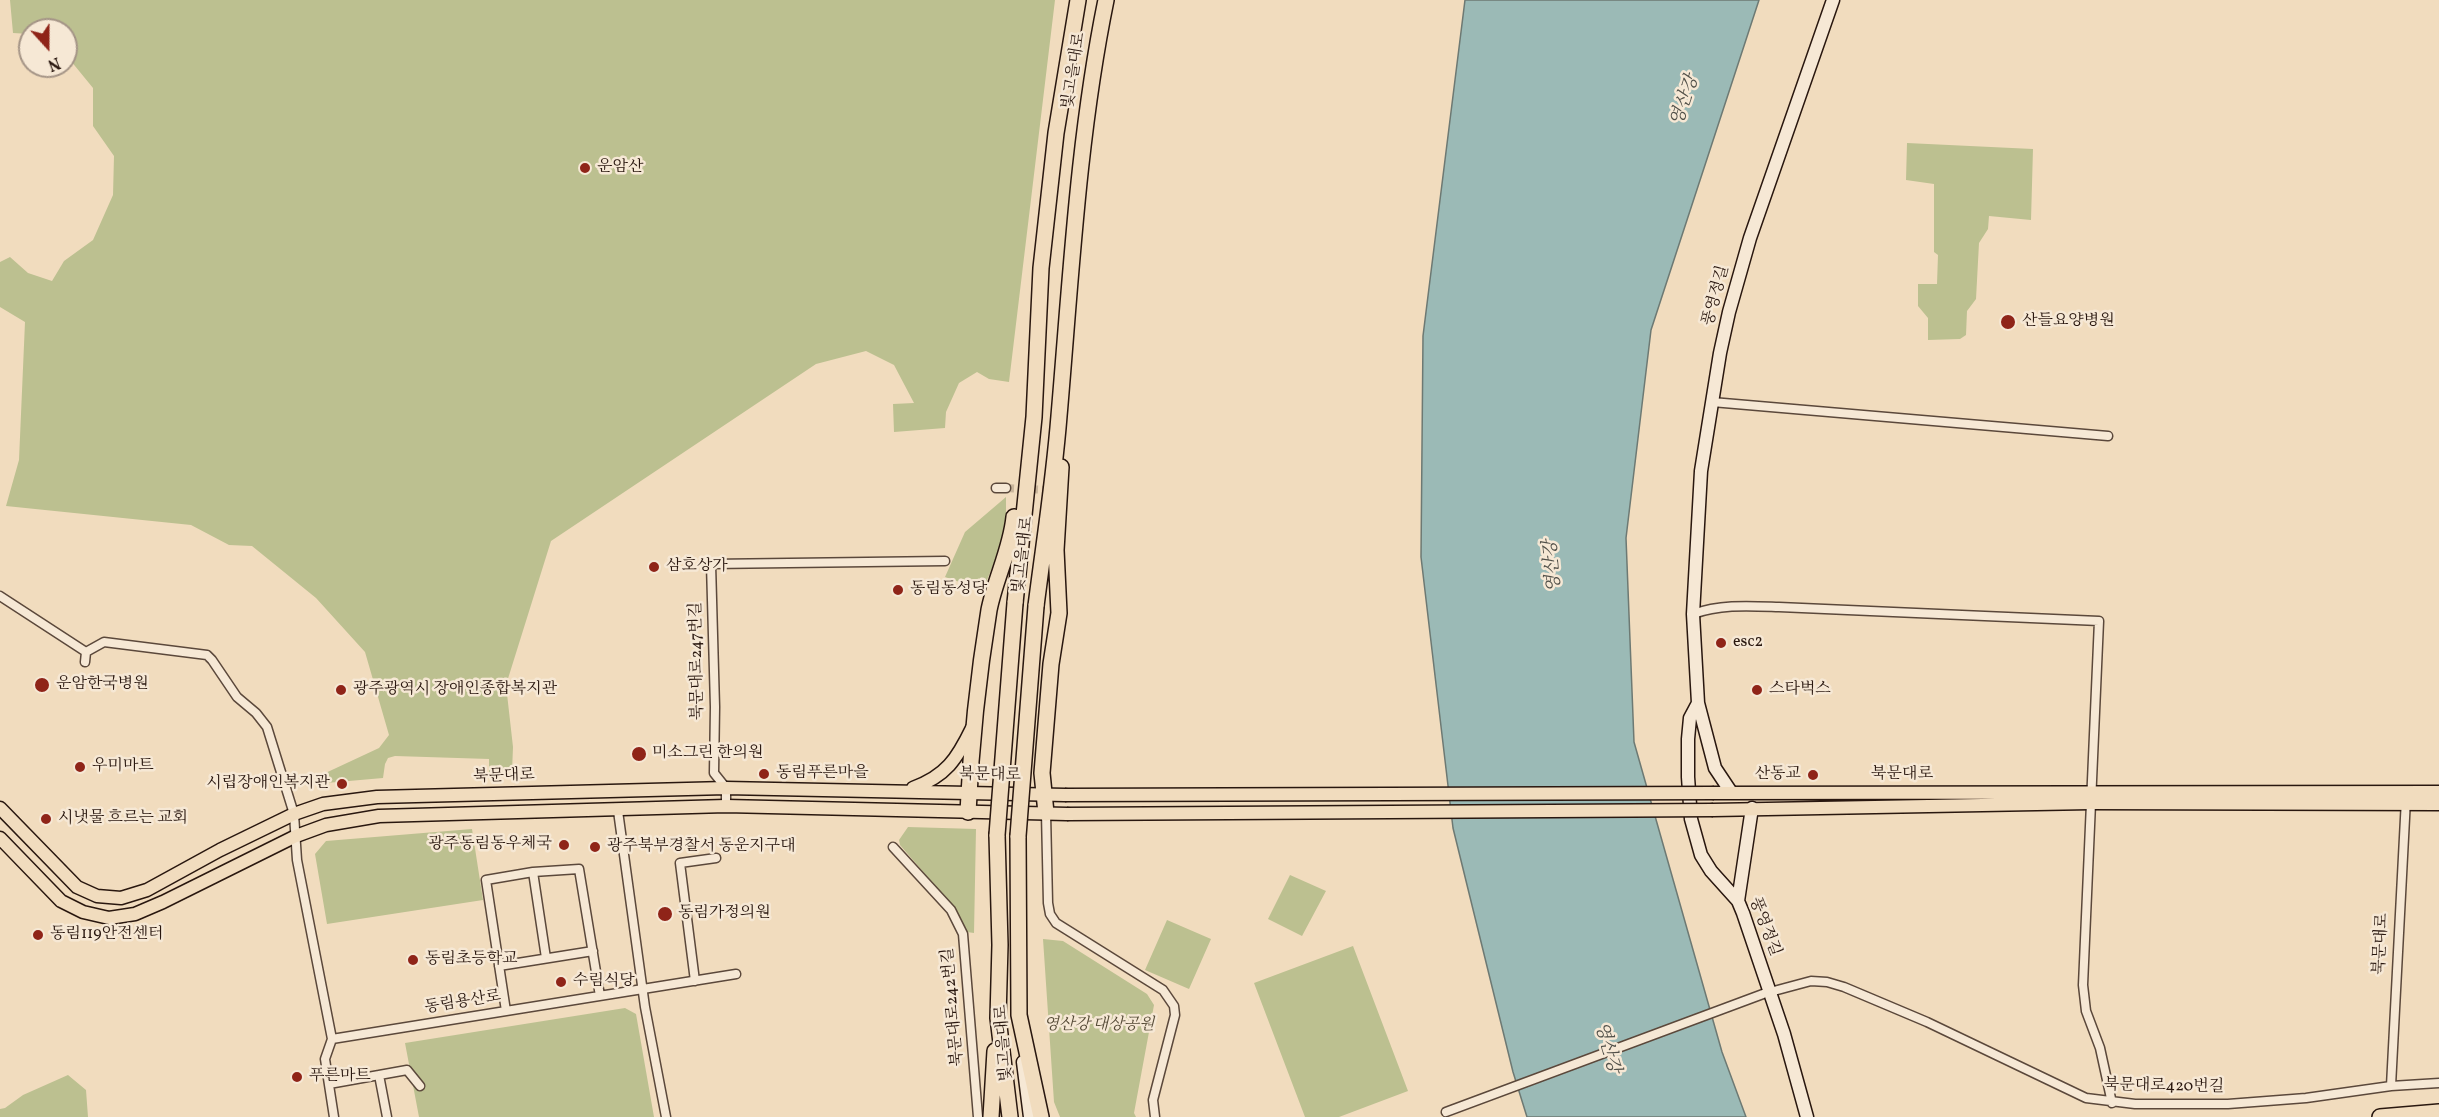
<!DOCTYPE html>
<meta charset="utf-8">
<style>
body{margin:0}
#map{position:relative;width:2439px;height:1117px;overflow:hidden;background:#f1dcbe;font-family:Vollkorn,serif}
canvas{display:block}
.north{position:absolute;left:18px;top:18px;width:60px;height:60px;box-sizing:border-box;background:#f6e8d5;border:2px solid #a49486;border-radius:50%;rotate:159deg;font-size:16px;font-weight:700;line-height:24px;text-align:center;color:#29170f}
.north::after{content:'';display:block;margin:auto;width:21px;height:27px;background:#8f2418;clip-path:polygon(50% 0,100% 100%,50% 72%,0 100%)}
</style>
<div id="map">
<canvas width="2439" height="1117"></canvas>
<div class="north">N</div>
</div>
<script>
const context = document.querySelector('canvas').getContext('2d');
context.lineJoin = 'round';
function fill(path, color) {
  context.fillStyle = color;
  context.fill(path, 'evenodd');
}
function trace(path, color, width, dash) {
  context.strokeStyle = color;
  context.lineWidth = width;
  context.lineCap = dash ? 'butt' : 'round';
  context.setLineDash(dash || []);
  context.stroke(path);
}
function label(font, color, halo, rows, align = 'center') {
  context.font = font + ' Vollkorn,"Noto Serif KR",serif';
  context.lineWidth = 5;
  context.setLineDash([]);
  context.textBaseline = 'middle';
  context.strokeStyle = halo;
  context.fillStyle = color;
  for (const [text, x, y, turn = 0] of rows) {
    context.save();
    context.translate(x, y);
    context.rotate((+turn || 0) * Math.PI / 180);
    context.textAlign = isNaN(turn) ? turn : align;
    if (halo) context.strokeText(text, 0, 0);
    context.fillText(text, 0, 0);
    context.restore();
  }
}
const green = new Path2D(`
 M10 0H1055L1009 382 989 379 977 372 959 383 946 412 945 428 894 432 893 404 914 403 894 365 866 351 816 364 551 541 506 685 513 747 512 772 506 776 489 777V759L395 756 388 758 385 764 383 778 326 783 322 781 319 776 379 748 389 735 365 652 316 598 252 546 229 545 191 525 6 506 19 460 25 322 0 307V262L10 257 28 273 52 281 64 261 93 240 113 195 114 156 93 126V88L66 55V30H30V34L13 33Z
 M1907 143 2033 149 2031 220 1989 216 1988 229 1979 243 1976 299 1967 311 1966 335 1960 339 1928 340V318L1918 306V284H1937L1938 255 1934 252V184L1906 180Z
 M1006 497V533L983 590 945 577 965 532Z
 M908 827 976 829 974 933 967 932 956 910 900 845 899 840Z
 M472 829 483 900 327 924 315 854 326 841Z
 M1290 875 1326 891 1302 936 1268 919Z
 M1167 920 1211 939 1189 989 1145 970Z
 M1043 939 1063 941 1147 994 1154 1005 1134 1113 1136 1117H1060L1054 1102Z
 M1353 946 1408 1091 1339 1117H1305L1254 983Z
 M625 1008 636 1014 654 1117H419L405 1043Z
 M68 1075 86 1090 88 1117H0V1109L5 1108 23 1095Z`);
const water = new Path2D(`
 M1465 0H1759L1651 330 1626 538 1634 742 1722 1052 1746 1117H1527L1513 1072 1453 828 1421 557 1423 336Z`);
const streetTunnel = new Path2D(`
 M1006 488 1068 491`);
const street = new Path2D(`
 M1712 402 2108 436
 M996 488H1006
 M0 596 86 652 85 662
 M1693 614C1721 604 1749 606 1779 607L2099 621 2083 985 2086 1011 2100 1048 2112 1103
 M86 652 104 642 207 655 212 660 237 697 256 713 267 727 294 814 297 860 332 1039 325 1059 334 1117
 M726 806V788L714 773 715 707 711 564 945 561
 M618 811 645 1007 666 1117
 M1046 813 1048 903 1050 914 1056 923 1163 990 1174 1006 1175 1015 1153 1100 1155 1117
 M893 847 951 910 963 934 978 1117
 M533 872 546 958
 M499 966 593 951
 M695 981 680 863 716 858
 M1770 992 1811 981 1827 982 1844 987 1927 1022 2086 1098 2135 1104H2228L2306 1098 2391 1086 2439 1083
 M506 1011 486 880 533 872 579 869 600 996
 M332 1039 736 974
 M379 1075 387 1117
 M329 1084 407 1070 420 1086
 M2391 1086 2406 799
 M1446 1112 1763 994`);
const secondary = new Path2D(`
 M1698 703 1715 768 1731 792
 M1738 901 1752 808
 M1023 1062 1030 1117
 M1807 1117 1784 1034 1743 913 1738 901 1711 871 1701 855 1691 819 1688 777V739L1690 718 1698 703 1693 614 1701 471 1720 353 1729 312 1750 238 1833 0`);
const primary = new Path2D(`
 M913 788C946 776 957 759 972 728
 M1714 793 2439 792
 M0 808 77 887 97 896 121 898 147 890 220 850 294 814 323 804 377 797 726 788 1065 795
 M1713 810 2090 803 2439 804
 M0 838 61 901 83 912 109 918 135 914 163 902 296 836 326 825 379 816 726 806 1067 814`);
const highway = new Path2D(`
 M1015 603 1034 417 1041 268 1056 133 1078 0
 M1036 606C1044 543 1054 480 1059 416 1071 277 1078 137 1106 0
 M968 812C971 745 978 677 989 610 995 579 1011 549 1014 517
 M1046 813 1042 773 1051 664 1059 613 1056 550 1061 467
 M997 835 1000 945 998 1018 1010 1117
 M1018 836 1019 1015 1041 1117
 M991 1117 995 1051
 M2380 1117 2439 1112`);
const primaryBridge = new Path2D(`
 M1065 795 1714 793
 M1067 814 1713 810`);
const highwayBridge = new Path2D(`
 M997 835 1015 603
 M1018 836 1036 606`);
const markers = [
 [585,168,6,"#8f2418"],
 [2008,322,8,"#8f2418"],
 [654,567,6,"#8f2418"],
 [898,590,6,"#8f2418"],
 [1721,643,6,"#8f2418"],
 [42,685,8,"#8f2418"],
 [341,690,6,"#8f2418"],
 [1757,690,6,"#8f2418"],
 [639,754,8,"#8f2418"],
 [80,767,6,"#8f2418"],
 [764,774,6,"#8f2418"],
 [1813,775,6,"#8f2418"],
 [342,784,6,"#8f2418"],
 [46,819,6,"#8f2418"],
 [564,845,6,"#8f2418"],
 [595,847,6,"#8f2418"],
 [665,914,8,"#8f2418"],
 [38,935,6,"#8f2418"],
 [413,960,6,"#8f2418"],
 [561,982,6,"#8f2418"],
 [297,1077,6,"#8f2418"]
];
const streetNames = [
 ["빛고을대로",1075,71,-81],
 ["풍영정길",1717,296,-75],
 ["빛고을대로",1024,555,-83],
 ["북문대로247번길",698,661,-91],
 ["북문대로",1902,775],
 ["북문대로",990,776,1],
 ["북문대로",504,777,-2],
 ["풍영정길",1764,927,69],
 ["북문대로",2382,944,-87],
 ["동림용산로",463,1003,-9],
 ["북문대로242번길",954,1007,-95],
 ["빛고을대로",1005,1043,-94],
 ["북문대로420번길",2164,1087,1]
];
const poiNames = [
 ["운암산",597,168],
 ["산들요양병원",2022,322],
 ["삼호상가",666,567],
 ["동림동성당",910,590],
 ["esc2",1733,643],
 ["운암한국병원",56,685],
 ["광주광역시 장애인종합복지관",353,690],
 ["스타벅스",1769,690],
 ["미소그린 한의원",652,754],
 ["우미마트",92,767],
 ["동림푸른마을",776,774],
 ["산동교",1801,775,"right"],
 ["시립장애인복지관",330,784,"right"],
 ["시냇물 흐르는 교회",58,819],
 ["광주동림동우체국",552,845,"right"],
 ["광주북부경찰서 동운지구대",607,847],
 ["동림가정의원",678,914],
 ["동림119안전센터",50,935],
 ["동림초등학교",425,960],
 ["수림식당",573,982],
 ["푸른마트",309,1077]
];
const parkNames = [
 ["영산강 대상공원",1099,1026]
];
const waterNames = [
 ["영산강",1686,101,-71],
 ["영산강",1554,566,-95],
 ["영산강",1606,1048,74]
];
fill(green, '#bcc090');
fill(water, '#9bbab6');
trace(water, '#6d7973', 1.5);
trace(streetTunnel, '#c9b59b', 8, [8, 4]);
trace(street, '#5b483b', 11);
trace(secondary, '#29170f', 15);
trace(primary, '#29170f', 15);
trace(highway, '#29170f', 18);
trace(street, '#f6e8d5', 8);
trace(secondary, '#f6e8d5', 12);
trace(primary, '#f1dcbe', 12);
trace(highway, '#f1dcbe', 15);
trace(primaryBridge, '#29170f', 15, []);
trace(highwayBridge, '#29170f', 18, []);
trace(primaryBridge, '#f1dcbe', 12);
trace(highwayBridge, '#f1dcbe', 15);
for (const [x, y, r, color] of markers) {
  const dot = new Path2D();
  dot.arc(x, y, r, 0, 2 * Math.PI);
  context.fillStyle = color;
  context.fill(dot);
  trace(dot, '#f6e8d5', 2);
}
label('16px', '#29170f', '#f6e8d5', streetNames);
label('16px', '#29170f', '#f6e8d5', poiNames, 'left');
label('italic 16px', '#554a36', '#f6e8d5', parkNames);
label('italic 18px', '#515049', '#f6e8d5', waterNames);
</script>
